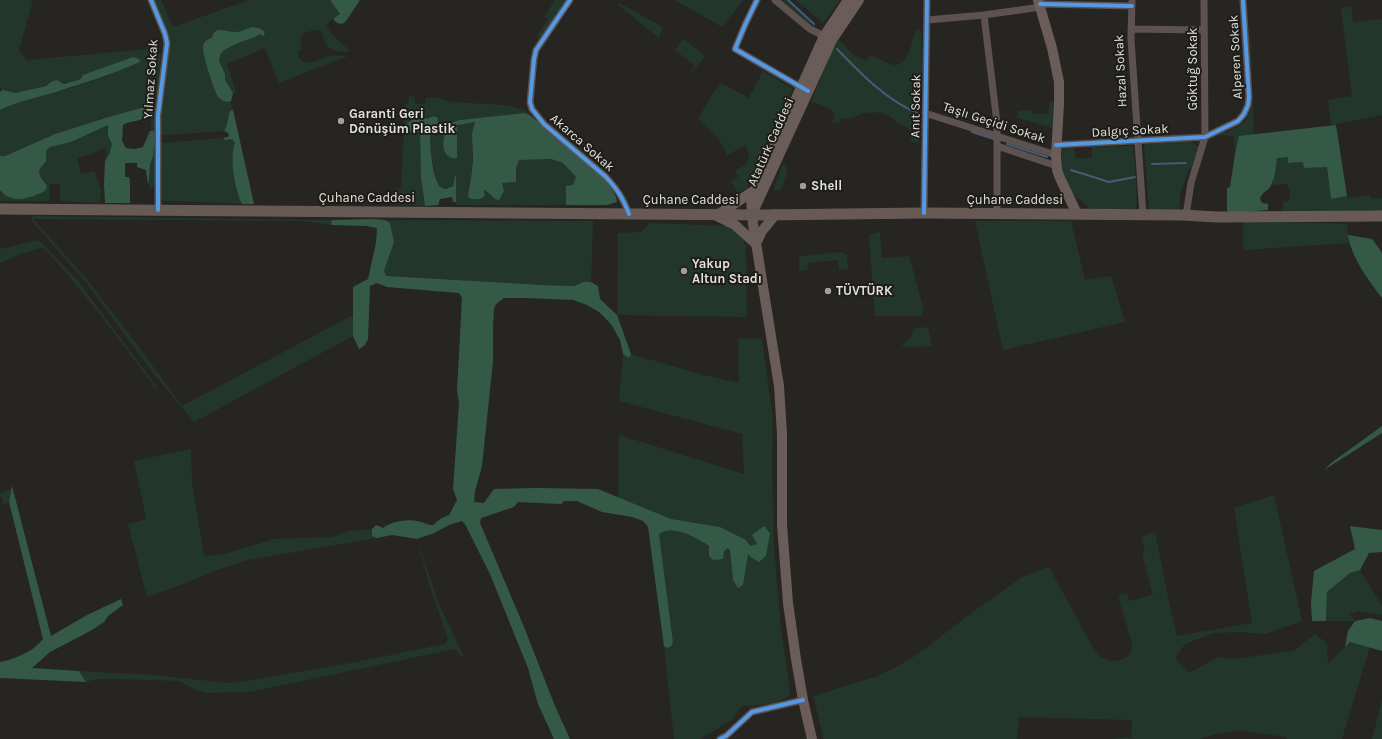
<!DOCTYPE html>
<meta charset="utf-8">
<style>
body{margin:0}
canvas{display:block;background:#262522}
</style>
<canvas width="1382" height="739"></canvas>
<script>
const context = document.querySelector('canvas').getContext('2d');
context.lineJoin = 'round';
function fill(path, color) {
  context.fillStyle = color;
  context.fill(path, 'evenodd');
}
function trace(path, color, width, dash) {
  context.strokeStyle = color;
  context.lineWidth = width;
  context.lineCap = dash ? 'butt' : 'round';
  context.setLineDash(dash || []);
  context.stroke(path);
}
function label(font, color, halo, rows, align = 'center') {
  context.font = font + ' Karla,sans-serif';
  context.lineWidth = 4;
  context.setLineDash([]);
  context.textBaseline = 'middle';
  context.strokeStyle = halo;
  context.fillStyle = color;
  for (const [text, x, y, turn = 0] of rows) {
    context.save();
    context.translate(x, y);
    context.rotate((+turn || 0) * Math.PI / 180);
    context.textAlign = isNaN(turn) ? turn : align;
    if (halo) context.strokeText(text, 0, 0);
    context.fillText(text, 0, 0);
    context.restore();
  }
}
const green = new Path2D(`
 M0 0H33L19 50 27 60 150 49 161 54 156 107V184L149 191 150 164 153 157 154 131H151V113L153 112 152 105 112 116 55 134 5 156H0V110L22 100 54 93 113 74 81 79 63 84 60 81 51 82 42 87 16 93 2 90 0 87Z
 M155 0H161L173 27 249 0H330L340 14 331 20 326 26 332 34 349 50V52C335 51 324 50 323 34L320 30C307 31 296 32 302 48L298 52 299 58 303 62C316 63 320 59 331 56 336 55 342 56 348 56L279 83 265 48 227 64 236 92 233 93 231 101 254 204 164 201 162 198 161 143 224 138 228 137 229 134 227 132 224 131 164 135 160 133 169 37Z
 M555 0H568L540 38 536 37 548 19 544 17Z
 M675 0H743L722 27Z
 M781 0H786L808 19 811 23V25Z
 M796 0H840L823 23Z
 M619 3 663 27 659 38 617 4Z
 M1351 6 1353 22 1382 19V115L1331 125 1328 100 1352 96 1341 8Z
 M917 28 921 31C922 55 923 93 917 116L924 119 921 137 918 143 911 142C912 129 909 127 897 123 892 113 874 111 865 113 860 113 857 116 853 118 849 119 845 118 841 119L839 123 832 122 835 115C831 107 819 104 811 102L830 55 837 41H841L851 53 866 61 871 56H873C879 58 884 62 890 64 910 71 911 38 917 28Z
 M1249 29H1250L1254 135 1239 137 1235 154 1234 136 1218 135C1236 128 1250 125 1252 102Z
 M684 39 705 56 691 74 690 73 695 66 675 50Z
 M763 71 793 89C778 123 761 155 746 189L738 193 731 181 738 177 735 171 747 164 749 155 746 145 727 155 719 139 698 119 710 98 721 83 749 98Z
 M409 95 415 97V104H425L426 98C437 96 443 100 453 102 470 105 523 101 531 116L525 113 459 120 452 122 454 158H457V124L475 121C470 143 475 164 469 185L484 192 485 190 488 191 490 195 503 188 502 183 516 182V168L519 160 551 159 563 163 576 177 573 185 566 186V205H456V176C452 186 453 190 440 187L437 183 430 149V132L433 130 434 116 427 119H413L407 123 413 130 418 131 420 134 421 177 425 206 397 204 396 189 401 188 405 106 409 101Z
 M1050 101H1054V111L1052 128 1018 118V111L1033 110V114H1048Z
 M108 125V136L112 143 109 155 105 161 107 147 90 155 77 158 81 174 94 171 101 190 100 203 60 201V184H49L50 201H0V190L3 194 42 180 39 170 42 167 46 151 50 147 71 142Z
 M1189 141 1199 147 1191 169H1189L1180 194V210L1149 211 1144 144Z
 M1132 146C1135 155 1138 200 1136 209L1091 210C1085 202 1075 198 1069 190 1062 180 1060 161 1063 149L1074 148 1076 159 1092 157V147Z
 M1289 157V163L1303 162 1305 168 1327 167 1331 199 1347 196 1348 198 1370 195 1371 199 1382 198V211H1283V202L1288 201C1292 196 1290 189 1287 184L1271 185 1273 181 1277 158Z
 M782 165 786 166 787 172 782 189 776 191 774 189Z
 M32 216 332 220 331 225 303 221 33 219 84 276 136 343 182 406 353 315V336L194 422 153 373 88 285 32 221 31 218Z
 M385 220 593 221 591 282H583L574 286 543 285 386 276 384 271 390 255V223Z
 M975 221H1071L1085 280 1111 276 1125 322 1003 350Z
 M1243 221 1347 224 1349 243 1243 250Z
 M649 223 729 226 742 237 746 247 747 317 617 315 618 233 642 232Z
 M880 232 882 258 909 256 924 311 921 316H875L869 235Z
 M39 240 77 280 157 387 156 389C120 341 84 291 43 247L18 255 0 263V249Z
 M842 252 847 255 848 269 839 270 838 260 808 263V269L801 271 799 269V260L800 256Z
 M928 327 932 346 901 347 911 337 914 329Z
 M738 338 762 339 773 419 772 463 774 547 781 629 790 691 788 697 774 704 742 706 732 720 700 739H674L664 646 667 648 673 642 659 534C673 524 697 538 709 546V556L724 551 728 547 730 551 733 580 748 554 770 533 764 526 752 535 757 544 750 546 720 527 671 519 618 498 619 435 744 474 742 434 619 401 623 354 629 358 631 354 700 374 739 383Z
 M191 449 192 483 204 556 225 554 274 539 331 537 348 531 372 529V536L377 538 248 560 214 571 183 584 147 597 128 524 146 519 134 461Z
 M11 489 9 502 3 504 0 493Z
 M1274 495 1302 621 1265 634 1240 632 1214 633 1185 644 1175 658 1189 673 1219 657 1233 659 1294 651 1315 634 1327 643 1328 664 1350 642 1370 647 1342 739H1287L1286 737 1239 730 1216 734 1200 739H1112L1131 737 1132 720 1019 717 1017 739H824L813 696 878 676 896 667 915 656 977 609 1022 577 1049 567 1093 648 1101 657 1110 661 1122 660 1130 654 1133 646 1118 596 1127 593 1129 601 1153 595 1142 554 1145 552 1141 537 1155 532 1169 602 1177 636 1252 623 1234 508Z
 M417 539 438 602 464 657 459 655 456 649 450 650 249 692 206 693 194 689 180 681 118 679H98L86 682 79 671 153 675 228 683 247 681 356 662 445 644 448 639 429 583Z
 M1360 570 1382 606V615L1358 611 1349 614 1355 621H1326L1327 592 1350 573Z
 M1382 700V739H1372Z`);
const forest = new Path2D(`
 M330 0H360L346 21 342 24 337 23 334 20V18L340 14Z
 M253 27 259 28 265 32 263 36 260 34 255 37 238 43 224 50 220 55 219 61 225 74V80L233 93 231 101 227 102C223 101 221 100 219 98 214 92 202 53 203 46 204 41 208 39 212 38 215 24 227 33 237 32 243 31 247 28 253 27Z
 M133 57 139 59 140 62C113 74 84 83 56 92 36 98 18 101 0 110V92L2 90 16 93 46 86 51 82 57 80 64 84 81 79 83 75Z
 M152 105 156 107 153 113C148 114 146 117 142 119 135 122 129 121 123 125L122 141 126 148 134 149 143 147 150 131H154L155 137 153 157 150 164 149 181 148 184 146 170 137 167V163H125V177H129L130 182V203H105L104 184 105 161 109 155 112 144 108 136V125L71 142 50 147 46 151V161L39 170 40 176 47 186 45 191C30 198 12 205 0 190V156H5L55 134 112 116Z
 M231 110H233L254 204H242C235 189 229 158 235 143L233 140 230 139 225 140 223 138 228 137 229 135 227 132 224 131C229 124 227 115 231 110Z
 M525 113 531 116 607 181 616 197 617 202 607 205H566V186L573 185 576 177 563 163 551 159 519 160 516 168V182L502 183 504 191 499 200 495 199 485 190 484 192 485 196C480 200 475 200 469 198L468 195 471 178 473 160 472 134 475 122 457 125V158C437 161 442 128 453 122 455 121 457 121 459 120Z
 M419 115 427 119 434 116 438 118 437 129 430 132C430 147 432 176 440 187L446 189 453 186 455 176 456 175V202H453L452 197 440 199 438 205 425 206 421 177 420 134 417 131 413 130 409 133 407 132 405 129 407 123 411 121 414 116Z
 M1336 125 1347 196 1331 199 1327 167 1304 168 1303 162 1288 163V157L1277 158C1276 167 1275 179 1270 187 1266 192 1262 192 1260 199L1262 203 1268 204V210L1229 213 1227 210V188L1230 187 1235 154 1239 136Z
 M373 219 385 220 390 223 394 242 384 271 386 276 543 285 574 286 583 282H591L598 286 600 299 617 315 631 354 629 358 623 354 620 340 611 324 599 312 587 305 573 300 527 298H504L496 304 494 309 493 327V361L482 466 475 491 474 502 484 503 494 489 536 488 598 489 671 519 720 527 746 540 750 546 757 544 752 535 764 526 770 533 766 556 759 562 752 558 748 554 743 585 738 588 733 580 730 551 728 548 724 551 723 559 713 560 709 556V546C697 538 673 524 659 534L673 642 671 646 667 648 664 646 648 527 643 521 632 517 602 512 577 501H564L561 504 518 502 514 507 481 518 480 523 524 627 555 706 570 739H554L538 704 528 668 490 574 465 524 462 521 449 525 434 533 417 539 392 535 377 538 372 536V529L376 525 383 528C392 521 410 518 421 522 426 523 427 525 433 525L440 519 449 515 457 500 453 489 459 403 457 391 462 298 459 293 387 287 377 283 370 286 368 339 365 345 359 349 353 336V287L368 279 376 243 377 228 366 226 331 225 332 220Z
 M1348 235 1372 239 1381 251 1382 255V298C1369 281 1351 257 1348 235Z
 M1382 426V433L1324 470 1331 463Z
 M12 486 51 636 87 615 121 599 123 605 108 616 104 622 92 630 50 652 32 668 79 671 86 682 0 678V662C15 659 33 652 43 639L9 502Z
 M1350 526 1382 530V552L1369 553 1360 570 1350 573 1327 592 1326 621H1312L1311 603 1314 571 1355 549Z
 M1370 618 1382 621V651L1350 642 1345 647 1348 631 1355 621Z`);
const stream = new Path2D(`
 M788 0 814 24
 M837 49C860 73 888 102 920 114
 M972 132 994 139
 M1007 144 1047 157
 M1152 164 1186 163
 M1071 170 1109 182 1135 177`);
const street = new Path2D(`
 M151 0 165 34 167 43 158 115V210
 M570 0 536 50 534 59 530 102 532 109 544 124 606 177C617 189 623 198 629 214
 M757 0 745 25 735 49 804 89
 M775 0 810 29 828 38
 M1132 0 1131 39 1143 215
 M1040 4 1132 6
 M984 15 997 123V214
 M927 20 984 15 1041 7
 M1131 29 1204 30
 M925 113 1056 155
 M1056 145 1205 137 1238 121 1244 114 1248 105 1249 97 1243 0
 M997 146 1057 166
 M924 213 927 0
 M1186 215 1191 183 1205 137 1204 0
 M720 739 726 736 752 712 803 700`);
const secondary = new Path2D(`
 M1038 0 1052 48 1059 82V104L1056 155 1057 170 1060 178 1077 214
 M753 212 832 40 859 0
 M719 214 755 190
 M715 215 735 225 756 244 762 231 776 214
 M812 739 803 700 796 659 788 603 782 525V434L779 386 753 224 751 199 824 36 848 0`);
const primary = new Path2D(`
 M0 209 764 215 924 213 1182 215 1217 217 1382 216`);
const cycleway = new Path2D(`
 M151 0 165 34 167 43 158 115V210
 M570 0 536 50 534 59 530 102 532 109 544 124 606 177C617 189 623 198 629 214
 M757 0 745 25 735 49 808 91
 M1040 4 1132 6
 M1056 145 1205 137 1238 121 1244 114 1248 105 1249 97 1243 0
 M924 213 927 0
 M720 739 726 736 752 712 803 700`);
const markers = [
 [341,121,4,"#a09f9c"],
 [803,186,4,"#a09f9c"],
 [684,271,4,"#a09f9c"],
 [828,291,4,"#a09f9c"]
];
const streetNames = [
 ["Alperen Sokak",1236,57,-93],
 ["Göktuğ Sokak",1193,69,-90],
 ["Hazal Sokak",1121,71,-93],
 ["Yılmaz Sokak",151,79,-86],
 ["Anıt Sokak",916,106,-89],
 ["Taşlı Geçidi Sokak",994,123,18],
 ["Dalgıç Sokak",1130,131,-3],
 ["Atatürk Caddesi",771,142,-66],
 ["Akarca Sokak",582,143,41],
 ["Çuhane Caddesi",367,198],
 ["Çuhane Caddesi",691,200],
 ["Çuhane Caddesi",1015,200]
];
const poiNames = [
 ["Garanti Geri",349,114],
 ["Dönüşüm Plastik",349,129],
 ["Shell",811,186],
 ["Yakup",692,264],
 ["Altun Stadı",692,279],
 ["TÜVTÜRK",836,291]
];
fill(green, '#22362c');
fill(forest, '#355947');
trace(stream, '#445d77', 2);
trace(street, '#5d524f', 7);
trace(secondary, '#6a5c58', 10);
trace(primary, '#675a55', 11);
trace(cycleway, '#5399e6', 4);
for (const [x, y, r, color] of markers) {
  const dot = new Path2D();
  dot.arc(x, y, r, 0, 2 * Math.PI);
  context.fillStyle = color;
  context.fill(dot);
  trace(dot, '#1e1d17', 1.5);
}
label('13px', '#e2e1dd', '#1e1d17', streetNames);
label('bold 13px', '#e2e1dd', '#1e1d17', poiNames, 'left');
</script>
